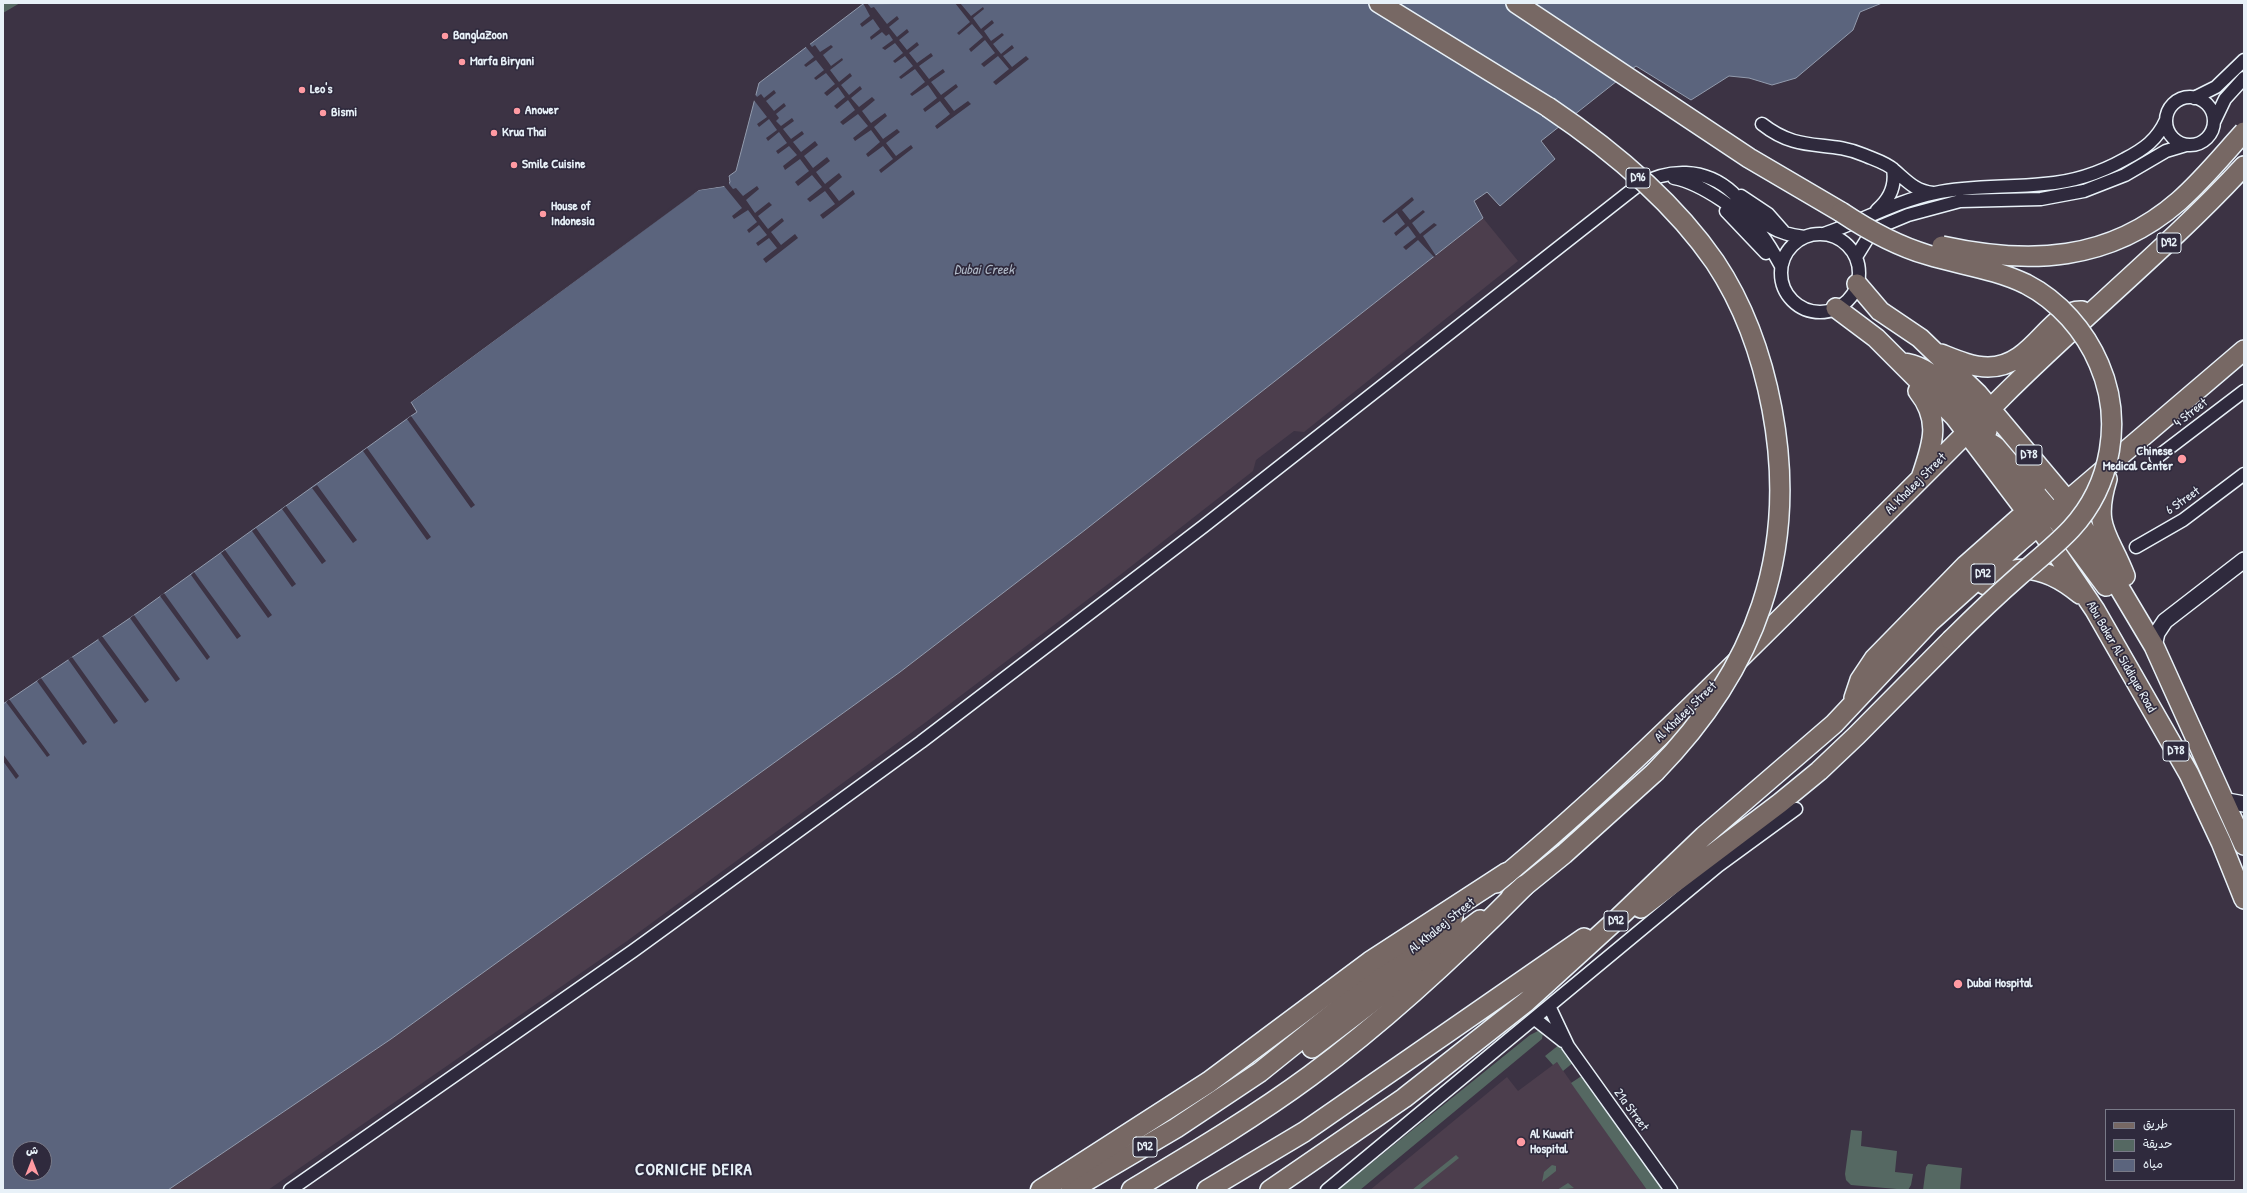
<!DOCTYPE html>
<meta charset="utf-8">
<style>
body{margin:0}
#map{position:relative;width:2247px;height:1193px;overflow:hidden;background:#3c3344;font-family:"Patrick Hand","Playpen Sans Arabic",sans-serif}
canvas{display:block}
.frame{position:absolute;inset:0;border:4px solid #e8f1f8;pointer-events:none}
.legend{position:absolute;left:2105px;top:1109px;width:130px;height:72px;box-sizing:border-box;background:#2f2a3d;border:1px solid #797a88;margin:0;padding:5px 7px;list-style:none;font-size:12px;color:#e8f1f8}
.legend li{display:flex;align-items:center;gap:8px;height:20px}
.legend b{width:20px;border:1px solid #797a88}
.north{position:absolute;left:12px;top:1141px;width:40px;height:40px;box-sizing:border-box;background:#2f2a3d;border:1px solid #797a88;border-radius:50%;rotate:0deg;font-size:11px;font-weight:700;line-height:16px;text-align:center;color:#e8f1f8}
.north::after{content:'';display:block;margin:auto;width:14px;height:18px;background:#ff9aa2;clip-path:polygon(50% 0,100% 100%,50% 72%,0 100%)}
</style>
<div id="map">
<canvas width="2247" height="1193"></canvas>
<div class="frame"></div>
<ul class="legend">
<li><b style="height:5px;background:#776864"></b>طريق</li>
<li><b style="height:11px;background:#556862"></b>حديقة</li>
<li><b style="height:11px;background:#5b647d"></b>مياه</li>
</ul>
<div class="north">ش</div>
</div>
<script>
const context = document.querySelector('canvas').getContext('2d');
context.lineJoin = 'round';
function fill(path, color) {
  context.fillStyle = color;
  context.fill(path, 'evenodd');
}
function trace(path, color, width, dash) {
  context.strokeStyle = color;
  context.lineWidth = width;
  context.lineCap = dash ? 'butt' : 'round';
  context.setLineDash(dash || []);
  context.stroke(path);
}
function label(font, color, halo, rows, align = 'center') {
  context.font = font + ' "Patrick Hand",sans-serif';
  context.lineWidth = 3.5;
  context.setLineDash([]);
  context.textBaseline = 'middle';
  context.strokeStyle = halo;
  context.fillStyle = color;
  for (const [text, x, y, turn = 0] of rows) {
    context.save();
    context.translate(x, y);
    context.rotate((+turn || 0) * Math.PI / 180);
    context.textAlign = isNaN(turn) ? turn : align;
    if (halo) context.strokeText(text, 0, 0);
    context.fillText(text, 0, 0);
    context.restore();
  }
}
const built = new Path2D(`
 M1483 218 1518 261 1304 432 1294 431 1256 460 1253 471 1120 575 926 722 627 941 268 1190H168L391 1039 900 672 1085 530Z
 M1557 1062 1647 1190H1370L1507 1077 1518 1091Z`);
const green = new Path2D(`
 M3 3H20L3 13Z
 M1538 1031 1543 1033 1542 1039 1360 1190H1338L1530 1035Z
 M1560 1044 1574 1062 1563 1071 1557 1062 1553 1065 1545 1056Z
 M1580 1077H1584L1667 1190H1647L1571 1083Z
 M1851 1130 1862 1131 1861 1146 1897 1151 1895 1172 1913 1174 1911 1185 1908 1190 1851 1185 1846 1180 1845 1174Z
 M1456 1155 1459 1158 1419 1190H1412Z
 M1928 1164 1962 1168 1960 1190H1923L1926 1167Z
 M1552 1165 1556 1166V1171L1542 1182 1544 1172Z
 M1568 1183 1574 1188 1557 1190Z`);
const water = new Path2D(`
 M954 3H1882L1860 12 1853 30 1796 78 1772 85 1749 78 1729 76 1691 100 1636 66 1541 141 1555 159 1500 206 1487 192 1474 201 1483 218 1085 530 900 672 391 1039 168 1190H3V704L130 618 411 416 417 412 411 402 691 195 699 190 727 186 730 182 729 176 736 171 759 83 863 4ZM20 1149H44V1173H20Z`);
const pier = new Path2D(`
 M863 3H867L871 8 874 7 887 24 897 16 899 19 889 27 897 37 907 29 909 32 899 40 907 50 917 42 919 45 909 53 917 63 931 53 933 56 919 66 929 79 943 69 945 72 931 82 941 95 956 84 958 87 944 98 954 111 968 101 971 104 937 129 935 126 950 114 940 101 925 112 923 109 937 98 928 85 912 96 910 94 925 82 915 69 901 79 899 77 913 66 905 56 895 63 893 61 903 53 895 43 885 50 882 48 893 40 889 34 886 36 882 32 871 40 870 37 880 29 873 19 862 27 860 24 870 16Z
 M955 3H960L971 16 983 7 984 9 973 18 981 29 992 20 994 23 984 31 991 41 1002 33 1004 35 993 44 1001 54 1012 45 1014 48 1003 56 1012 67 1026 56 1029 59 996 85 993 82 1009 69 998 56 984 67 981 64 995 53 985 40 971 52 969 49 983 37 972 24 959 35 957 33 970 22Z
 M809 43 812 47 815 45 820 52 831 45 833 47 823 55 831 66 842 58 843 60 830 70 839 82 850 73 852 76 841 85 849 95 860 86 862 89 851 98 859 107 872 97 875 100 862 111 871 123 885 113 887 116 874 127 883 139 897 129 900 132 886 143 896 156 911 145 913 148 881 173 879 170 893 159 883 146 868 157 866 154 880 142 871 130 855 141 853 138 868 126 858 114 843 125 840 122 855 110 848 100 837 109 834 106 845 97 838 87 827 96 824 93 835 84 826 73 816 80 814 78 824 70 816 60 806 67 804 65 814 57 805 46Z
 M774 90 776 93 766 101 774 111 784 103 786 106 776 114 779 118 776 121 781 126 792 118 794 121 783 129 791 139 802 131 804 134 793 142 801 152 815 141 818 145 804 156 813 168 827 157 830 161 816 172 825 184 839 173 842 177 829 188 839 201 853 190 855 194 823 219 820 215 835 204 825 191 810 202 807 199 822 187 812 175 798 186 795 182 809 171 800 159 785 170 783 166 797 155 789 146 778 154 776 151 787 143 779 132 768 141 766 138 777 130 769 119 759 127 757 124 767 117 753 99 754 93 757 97 761 94 764 98Z
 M729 176V184L733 189 736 188 743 196 757 186 759 189 746 200 755 213 769 202 772 205 758 216 768 229 782 218 784 221 771 232 781 245 795 234 798 238 766 263 763 259 777 248 769 238 758 246 756 243 767 235 759 225 749 233 747 230 757 222 748 210 734 219 732 216 742 208 724 186 699 190 411 402 410 401 690 193 698 188 726 184Z
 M1412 197 1414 200 1402 210 1410 220 1423 210 1425 212 1412 223 1420 234 1434 223 1437 225 1423 236 1436 256 1434 257 1418 240 1406 250 1403 247 1416 237 1408 226 1396 236 1394 233 1405 224 1397 213 1384 223 1382 221Z
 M411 416 475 505 471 508 407 419Z
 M367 448 431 537 427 540 363 451Z
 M317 485 357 540 353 543 312 488Z
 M286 506 326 561 322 564 282 509Z
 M256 528 296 584 292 587 252 531Z
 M225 550 272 615 268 618 221 553Z
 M194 572 241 636 237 639 191 575Z
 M164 593 210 657 207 660 160 596Z
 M134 615 180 679 176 682 130 618Z
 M102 636 149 700 145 703 98 639Z
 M72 657 118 721 114 724 68 659Z
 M41 678 87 742 83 745 37 681Z
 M9 699 50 755 47 757 6 702Z
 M3 754 19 776 16 779 3 761Z`);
const minor = new Path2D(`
 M2166 121a24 24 0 1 1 48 0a24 24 0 1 1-48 0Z
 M2194 98 2216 87 2244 60
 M2214 122 2225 99 2244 78
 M1762 124C1800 154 1826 139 1864 155 1873 159 1887 163 1894 170 1907 181 1915 191 1933 193
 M1674 178C1701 183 1744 213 1761 234 1769 244 1775 255 1781 266
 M1741 196 1768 214 1783 231
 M1877 210C1890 199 1896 186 1893 169
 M1726 211 1766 253
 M1781 273a39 39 0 1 1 78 0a39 39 0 1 1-78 0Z
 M1824 234C1862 221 1896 201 1935 193 1972 185 2008 188 2044 184 2073 182 2100 173 2125 159 2144 149 2157 140 2166 120
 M1856 257 1869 236 1879 227 1908 215 1960 201 2041 199 2084 191 2125 175 2166 151 2186 145
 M2156 458 2244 391
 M2136 547 2183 520 2244 474
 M1550 1008 1568 1046 1671 1190
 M1535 1019 1563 1041
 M290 1190 633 951 921 742 1204 526 1637 186C1668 168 1705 167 1733 193 1745 205 1754 218 1769 226 1780 233 1791 235 1804 237
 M1327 1190 1718 866 1796 809`);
const tertiary = new Path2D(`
 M2154 646 2157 633 2165 621 2244 560
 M2222 800 2244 804`);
const primary = new Path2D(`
 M1379 3 1548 107
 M1516 3 1749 158 1841 212
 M1857 284 1880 311 1920 338 1978 394 2067 500 2154 646 2244 845
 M1836 308 1876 338 1955 417 2045 536 2095 610 2189 774 2221 842 2244 899
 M1941 354C1956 360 1972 367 1988 367 2034 367 2049 309 2082 311
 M1903 363C1934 365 1968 408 1987 431
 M1918 391C1942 421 1932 445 1921 478
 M1970 433 1982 438 1995 446 2052 513 2106 586
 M2107 479C2092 528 2109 534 2125 576
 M1985 585C2016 557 2051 570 2080 594
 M1854 698 1860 680 1874 659 1966 565 2027 511 2033 498 2036 485 2035 473 2031 459
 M1496 883C1598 799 1692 706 1786 613 1858 541 1931 469 2003 396 2082 317 2168 248 2244 166
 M1511 897 1564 854 1655 772
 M1641 908 1780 803 1819 771 1857 735 1951 640
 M1312 1048 1480 920
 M1071 1190 1176 1128 1260 1072 1453 917
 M1207 1190 1304 1132 1584 938
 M1270 1190 1404 1098 1526 1002 1614 922 1704 836 1834 724 1930 622 2019 542 2244 350`);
const trunk = new Path2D(`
 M1041 1190 1209 1082 1370 962 1507 873
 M1132 1190C1192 1154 1253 1118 1310 1076 1386 1020 1457 954 1524 886`);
const primaryBridge = new Path2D(`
 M1548 107C1609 148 1673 201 1715 262 1745 307 1762 356 1772 409 1799 552 1756 669 1655 772
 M1841 212C1868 230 1897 246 1928 255 1961 265 1995 269 2026 284 2059 301 2085 331 2099 364 2123 419 2112 485 2071 529 2055 546 2037 560 2020 575 1996 596 1973 618 1951 640
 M1942 246C2029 265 2109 262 2179 201 2203 180 2223 155 2244 132`);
const markers = [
 [445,36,4,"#ff9aa2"],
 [462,62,4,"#ff9aa2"],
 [302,90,4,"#ff9aa2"],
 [517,111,4,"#ff9aa2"],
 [323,113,4,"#ff9aa2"],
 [494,133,4,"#ff9aa2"],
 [514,165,4,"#ff9aa2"],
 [543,214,4,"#ff9aa2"],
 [2182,459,5,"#ff9aa2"],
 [1958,984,5,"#ff9aa2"],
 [1521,1142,5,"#ff9aa2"]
];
const shields = [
 [1638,178,24],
 [2169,243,24],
 [2029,455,26],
 [1983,574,24],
 [2176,751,26],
 [1616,921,24],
 [1145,1147,24]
];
const shieldNames = [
 ["D96",1638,178],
 ["D92",2169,243],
 ["D78",2029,455],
 ["D92",1983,574],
 ["D78",2176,751],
 ["D92",1616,921],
 ["D92",1145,1147]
];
const poiNames = [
 ["BanglaZoon",453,36],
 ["Marfa Biryani",470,62],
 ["Leo's",310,90],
 ["Anower",525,111],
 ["Bismi",331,113],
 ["Krua Thai",502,133],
 ["Smile Cuisine",522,165],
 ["House of",551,207],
 ["Indonesia",551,222],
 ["Chinese",2173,452,"right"],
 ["Medical Center",2173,467,"right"],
 ["Dubai Hospital",1967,984],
 ["Al Kuwait",1530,1135],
 ["Hospital",1530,1150]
];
const streetNames = [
 ["4 Street",2191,413,-38],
 ["Al Khaleej Street",1916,484,-45],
 ["6 Street",2183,501,-35],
 ["Abu Baker Al Siddique Road",2121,657,60],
 ["Al Khaleej Street",1686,712,-44],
 ["Al Khaleej Street",1442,926,-39],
 ["21a Street",1631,1110,54]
];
const waterNames = [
 ["Dubai Creek",984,270]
];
const districtNames = [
 ["CORNICHE DEIRA",694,1170]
];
fill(built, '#4c3e4d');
fill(green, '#556862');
fill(water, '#5b647d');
trace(water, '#939cae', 1);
fill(pier, '#3c3344');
trace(minor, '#e8f1f8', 15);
trace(tertiary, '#e8f1f8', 18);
trace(primary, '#e8f1f8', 22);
trace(trunk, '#e8f1f8', 23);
trace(minor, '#2f2a3d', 12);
trace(tertiary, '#2f2a3d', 15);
trace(primary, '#776864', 19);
trace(trunk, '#776864', 20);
trace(primaryBridge, '#e8f1f8', 22, []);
trace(primaryBridge, '#776864', 19);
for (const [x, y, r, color] of markers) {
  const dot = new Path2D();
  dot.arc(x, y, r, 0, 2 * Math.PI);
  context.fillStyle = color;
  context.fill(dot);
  trace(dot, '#2f2a3d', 1.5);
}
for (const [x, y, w] of shields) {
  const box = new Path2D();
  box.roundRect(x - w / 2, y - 10, w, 20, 3);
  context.fillStyle = '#2f2a3d';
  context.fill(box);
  trace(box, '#e8f1f8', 1);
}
label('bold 12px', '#e8f1f8', null, shieldNames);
label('bold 13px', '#e8f1f8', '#2f2a3d', poiNames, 'left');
label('13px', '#e8f1f8', '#2f2a3d', streetNames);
label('italic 14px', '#b0b9c7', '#2f2a3d', waterNames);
context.letterSpacing = '1px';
label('bold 17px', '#e8f1f8', '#2f2a3d', districtNames);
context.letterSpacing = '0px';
</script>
